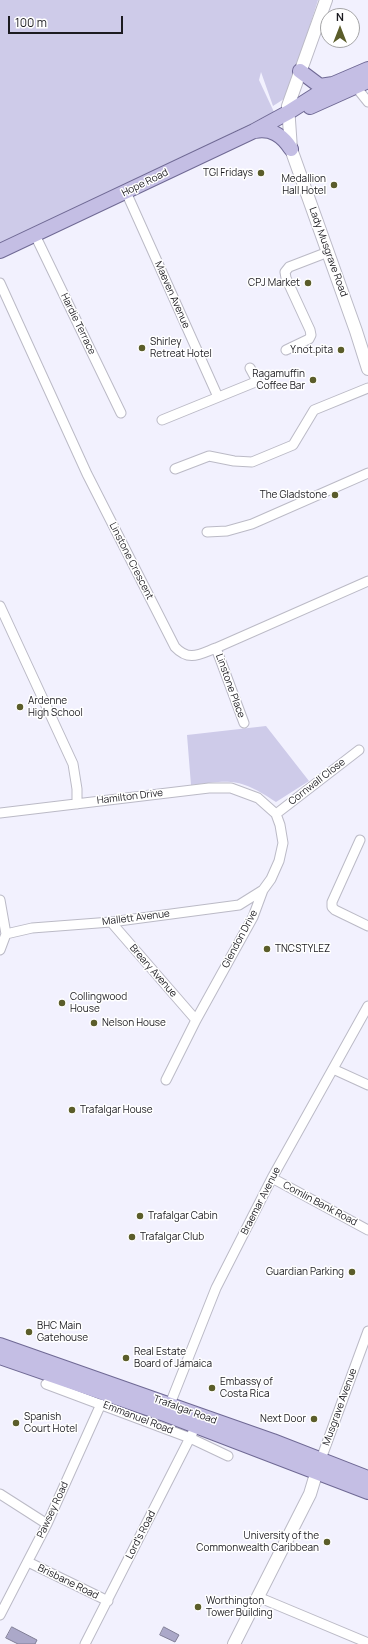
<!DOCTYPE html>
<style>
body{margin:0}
#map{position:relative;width:368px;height:1644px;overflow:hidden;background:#f2f1fe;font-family:Manrope,sans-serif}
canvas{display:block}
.north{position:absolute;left:320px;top:8px;width:40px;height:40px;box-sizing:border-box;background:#fff;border:1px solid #a4a4a6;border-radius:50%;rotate:0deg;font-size:11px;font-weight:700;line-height:16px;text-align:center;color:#1c1b20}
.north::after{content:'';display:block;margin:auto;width:14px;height:18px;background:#5b5d2a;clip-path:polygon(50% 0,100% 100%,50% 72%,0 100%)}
.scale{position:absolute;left:8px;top:16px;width:115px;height:18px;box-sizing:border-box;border:2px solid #1c1b20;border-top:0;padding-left:5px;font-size:12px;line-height:14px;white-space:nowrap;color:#1c1b20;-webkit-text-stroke:3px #fff;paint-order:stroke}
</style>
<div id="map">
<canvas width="368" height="1644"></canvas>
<div class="north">N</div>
<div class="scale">100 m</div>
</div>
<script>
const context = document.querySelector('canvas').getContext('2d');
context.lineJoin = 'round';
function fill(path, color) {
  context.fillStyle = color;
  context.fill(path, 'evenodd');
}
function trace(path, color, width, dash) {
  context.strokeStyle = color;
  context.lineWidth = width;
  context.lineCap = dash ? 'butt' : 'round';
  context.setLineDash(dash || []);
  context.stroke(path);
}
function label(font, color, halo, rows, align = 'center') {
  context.font = font + ' Manrope,sans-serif';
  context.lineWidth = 3;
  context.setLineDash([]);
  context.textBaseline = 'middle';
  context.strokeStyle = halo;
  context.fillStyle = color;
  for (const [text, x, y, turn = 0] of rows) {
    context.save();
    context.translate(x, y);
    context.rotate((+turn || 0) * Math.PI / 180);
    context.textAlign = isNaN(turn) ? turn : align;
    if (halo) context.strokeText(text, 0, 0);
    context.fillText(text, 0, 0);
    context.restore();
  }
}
const green = new Path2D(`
 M0 0H318L287 97 273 106 261 72 259 80 274 112 0 248Z
 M266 726 309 781 276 802C239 778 233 780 191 785L187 735Z`);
const water = new Path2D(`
 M12 1627 37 1640 35 1644H18L6 1638Z
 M164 1627 179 1635 175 1642 160 1635Z`);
const street = new Path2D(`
 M356 87 368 102
 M126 192 218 397
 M35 235 121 413
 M0 283 87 474 175 647C189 662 200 654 216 648L368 581
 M286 350 309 339 311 335 310 330 286 278 285 272 289 267 328 252
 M162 420 253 383 256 379 250 368
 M175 469 209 456 234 461 252 462 293 445 314 410 368 388
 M207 532 227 531 252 524 368 473
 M0 606 73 764 77 789V804
 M216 648 244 723
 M0 813 209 788H231L258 798 276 814 280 825 283 843 279 861 271 879 263 890 253 917 196 1020 166 1080
 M276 814 359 750
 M360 840 332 902V907L335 910 368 926
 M0 900 6 934 0 950
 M111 922 196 1020
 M6 934 32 928 111 922 239 905 263 890
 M333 1069 368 1085
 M272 1178 368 1230
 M46 1384 190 1438 228 1456
 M170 1404 216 1288 272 1178 368 1006
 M321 1459 368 1331
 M0 1494 47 1524
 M28 1562 108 1601
 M258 1597 368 1643
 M0 1615 47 1524 101 1404
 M85 1644 196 1426`);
const secondary = new Path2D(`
 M326 0 288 106 291 149 356 331 368 369
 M234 1644 310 1494 319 1464`);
const primary = new Path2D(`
 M300 71 320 86 333 84
 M310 107 368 81
 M255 131C271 128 282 135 291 149
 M0 251 254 131 289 112 333 84 368 69
 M0 1345 273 1441 368 1478
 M0 1357 167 1415 368 1492`);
const markers = [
 [261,173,4,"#5b5d2a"],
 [334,185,4,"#5b5d2a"],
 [308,283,4,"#5b5d2a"],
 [142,348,4,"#5b5d2a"],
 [341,350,4,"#5b5d2a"],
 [313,380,4,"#5b5d2a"],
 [335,495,4,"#5b5d2a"],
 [20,707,4,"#5b5d2a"],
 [267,949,4,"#5b5d2a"],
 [62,1003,4,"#5b5d2a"],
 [94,1023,4,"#5b5d2a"],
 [72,1110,4,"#5b5d2a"],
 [140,1216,4,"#5b5d2a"],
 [132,1237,4,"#5b5d2a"],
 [352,1272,4,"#5b5d2a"],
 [29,1332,4,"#5b5d2a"],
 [126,1358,4,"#5b5d2a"],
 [212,1388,4,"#5b5d2a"],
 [314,1419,4,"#5b5d2a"],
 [16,1423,4,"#5b5d2a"],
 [327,1542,4,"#5b5d2a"],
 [198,1607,4,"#5b5d2a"]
];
const poiNames = [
 ["TGI Fridays",253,173,"right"],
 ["Medallion",326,179,"right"],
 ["Hall Hotel",326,191,"right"],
 ["CPJ Market",300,283,"right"],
 ["Shirley",150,342],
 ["Retreat Hotel",150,354],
 ["Y.not.pita",333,350,"right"],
 ["Ragamuffin",305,374,"right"],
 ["Coffee Bar",305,386,"right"],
 ["The Gladstone",327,495,"right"],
 ["Ardenne",28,701],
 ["High School",28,713],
 ["TNCSTYLEZ",275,949],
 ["Collingwood",70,997],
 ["House",70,1009],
 ["Nelson House",102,1023],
 ["Trafalgar House",80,1110],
 ["Trafalgar Cabin",148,1216],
 ["Trafalgar Club",140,1237],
 ["Guardian Parking",344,1272,"right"],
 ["BHC Main",37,1326],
 ["Gatehouse",37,1338],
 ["Real Estate",134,1352],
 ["Board of Jamaica",134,1364],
 ["Embassy of",220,1382],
 ["Costa Rica",220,1394],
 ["Spanish",24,1417],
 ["Court Hotel",24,1429],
 ["Next Door",306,1419,"right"],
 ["University of the",319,1536,"right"],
 ["Commonwealth Caribbean",319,1548,"right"],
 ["Worthington",206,1601],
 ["Tower Building",206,1613]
];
const streetNames = [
 ["Hope Road",145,183,-26],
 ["Lady Musgrave Road",328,252,70],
 ["Maeven Avenue",172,295,66],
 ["Hardie Terrace",78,324,64],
 ["Linstone Crescent",131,561,63],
 ["Linstone Place",230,686,70],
 ["Cornwall Close",317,782,-38],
 ["Hamilton Drive",130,797,-7],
 ["Mallett Avenue",136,918,-7],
 ["Glendon Drive",240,939,-62],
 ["Breary Avenue",153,971,49],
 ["Braemar Avenue",261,1201,-63],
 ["Comlin Bank Road",320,1204,28],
 ["Musgrave Avenue",340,1407,-70],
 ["Trafalgar Road",185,1410,20],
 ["Emmanuel Road",138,1418,21],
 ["Pawsey Road",53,1510,-65],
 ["Lord's Road",141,1535,-63],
 ["Brisbane Road",68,1582,26]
];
fill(green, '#cecbe9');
fill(water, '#aba8c9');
trace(water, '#807e96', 1);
trace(street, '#bbbac6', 11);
trace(secondary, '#bbbac6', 14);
trace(primary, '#6f6994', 16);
trace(street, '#fff', 9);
trace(secondary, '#fff', 12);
trace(primary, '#c4bee4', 14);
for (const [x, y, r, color] of markers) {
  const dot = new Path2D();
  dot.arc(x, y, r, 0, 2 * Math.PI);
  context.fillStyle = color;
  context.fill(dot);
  trace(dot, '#fff', 1.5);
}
label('10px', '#1c1b20', '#fff', poiNames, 'left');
label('10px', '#1c1b20', '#fff', streetNames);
</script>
